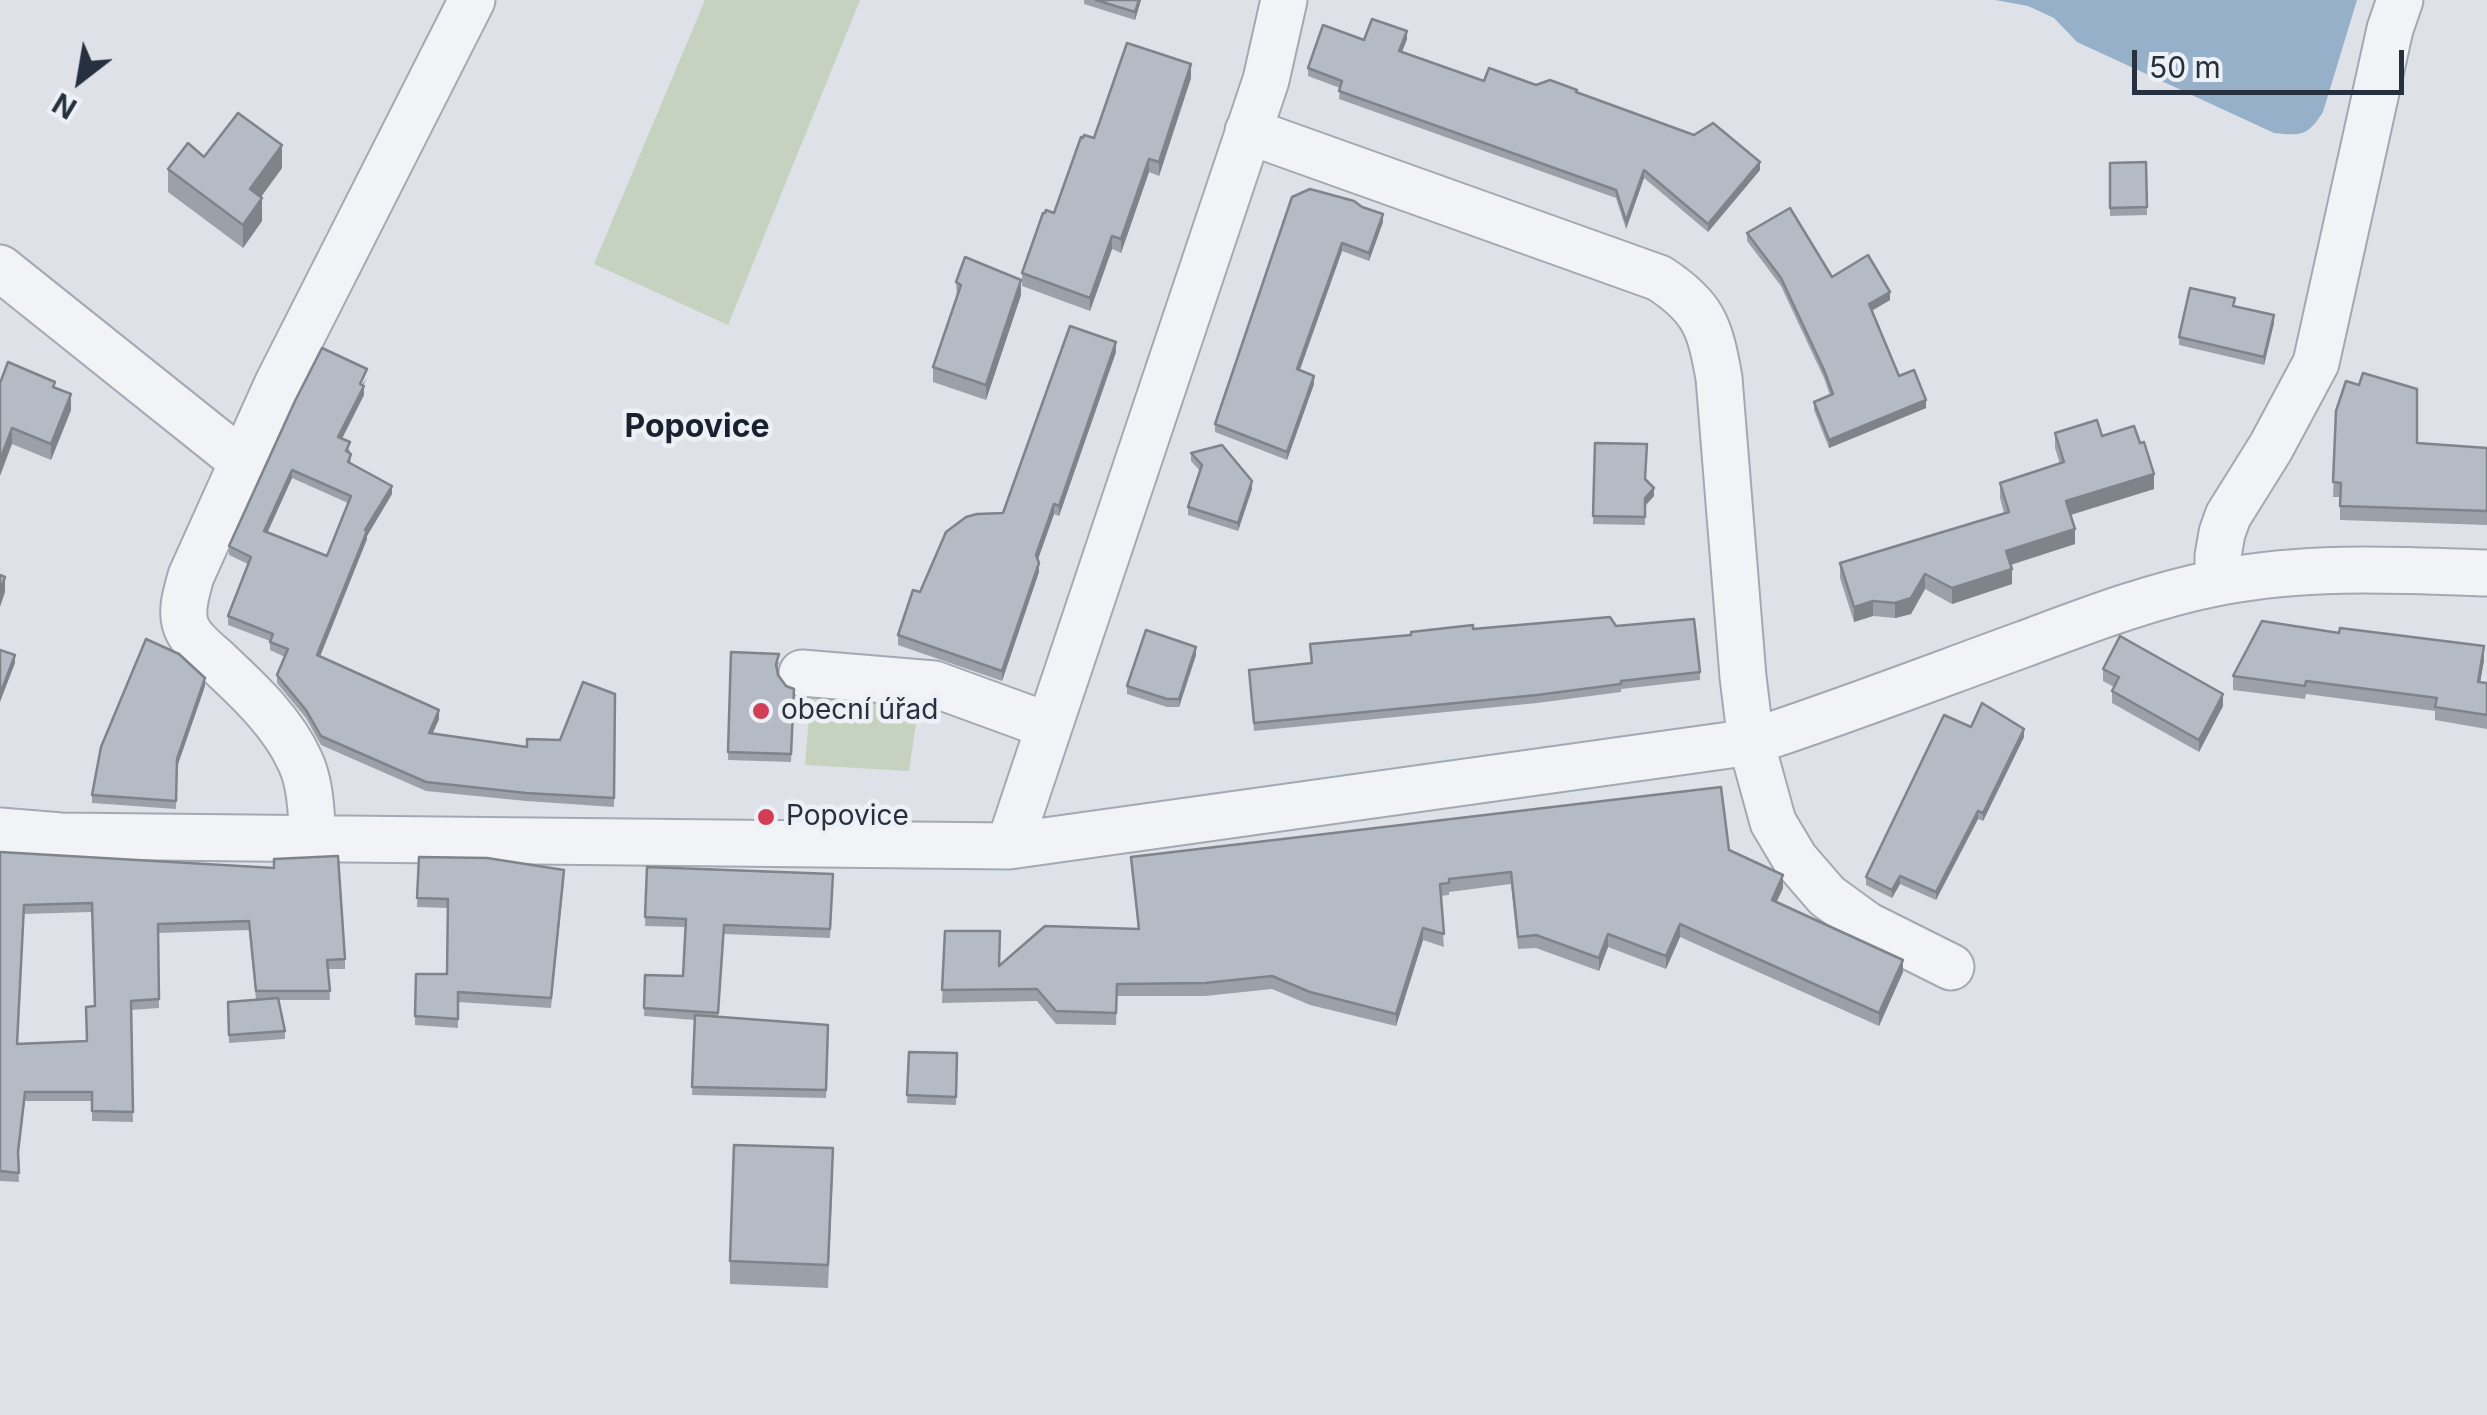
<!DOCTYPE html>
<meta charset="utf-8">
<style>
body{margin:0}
#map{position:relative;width:2487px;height:1415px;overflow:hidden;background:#dee2e8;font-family:Inter,sans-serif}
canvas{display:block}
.north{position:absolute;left:30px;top:30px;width:100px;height:100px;-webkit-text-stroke:8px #edf1f6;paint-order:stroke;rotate:211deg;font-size:28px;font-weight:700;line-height:40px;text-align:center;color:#27303f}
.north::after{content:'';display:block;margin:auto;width:35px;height:45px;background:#27303f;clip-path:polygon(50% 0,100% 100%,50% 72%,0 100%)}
.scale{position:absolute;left:2132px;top:50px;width:272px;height:45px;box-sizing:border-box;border:5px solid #27303f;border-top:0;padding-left:12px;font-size:30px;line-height:35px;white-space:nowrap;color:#27303f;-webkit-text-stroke:8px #edf1f6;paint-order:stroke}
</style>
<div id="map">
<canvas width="2487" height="1415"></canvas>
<div class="north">N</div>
<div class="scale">50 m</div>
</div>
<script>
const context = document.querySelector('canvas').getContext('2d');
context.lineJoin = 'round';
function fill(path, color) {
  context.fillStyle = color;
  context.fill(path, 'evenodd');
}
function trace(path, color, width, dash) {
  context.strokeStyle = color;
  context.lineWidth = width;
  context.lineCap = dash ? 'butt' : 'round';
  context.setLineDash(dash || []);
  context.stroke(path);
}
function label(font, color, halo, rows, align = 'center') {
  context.font = font + ' Inter,sans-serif';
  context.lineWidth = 9;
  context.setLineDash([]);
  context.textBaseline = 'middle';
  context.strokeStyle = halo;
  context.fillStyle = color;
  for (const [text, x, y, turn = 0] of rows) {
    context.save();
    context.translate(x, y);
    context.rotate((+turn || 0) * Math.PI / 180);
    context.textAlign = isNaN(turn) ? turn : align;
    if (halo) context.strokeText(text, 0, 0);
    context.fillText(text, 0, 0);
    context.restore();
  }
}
const green = new Path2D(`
 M705 0H860L728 325 594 264Z
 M811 692 920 696 909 771 805 765Z`);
const water = new Path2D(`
 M1995 0H2357L2323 112C2308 136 2301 136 2274 133L2077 42 2054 18 2028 6Z`);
const minor = new Path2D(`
 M1248 131 1659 278C1704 307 1710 327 1719 378L1743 677 1751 742 1773 822 1795 859 1827 896 1867 925 1951 967
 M0 268 244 463
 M2218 582V556L2222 533 2228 516 2271 447 2316 363 2390 29 2400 0
 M802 673 934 684 1049 726
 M0 831 61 836 1009 846 1751 742C1843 712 1933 677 2024 644 2088 620 2153 595 2221 582 2309 565 2398 570 2487 573
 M313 838C311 813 311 784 300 761 283 723 250 692 220 664 208 652 189 640 185 623 181 608 187 591 191 576L277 385 472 0
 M1009 846 1266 80 1284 0`);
const wall = new Path2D(`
 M1084 0H1141L1135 20 1084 4Z
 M1407 39 1402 52 1484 81 1536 85 1577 93 1760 170 1708 232 1644 178 1626 229 1616 198 1339 99 1340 88 1308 76V68L1364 40Z
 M1191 78 1159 176 1149 172 1121 253 1112 249 1090 311 1022 286V273L1094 138Z
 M204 157 282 168 261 197 262 221 243 248 168 192V169Z
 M2146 162 2147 215 2110 216V163Z
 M1354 201 1383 222 1369 261 1342 251 1300 370 1314 384 1287 460 1215 432V424Z
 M1747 233 1832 277 1890 300 1872 311 1899 376 1926 408 1829 448 1814 410V402L1830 395 1824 378 1781 286 1747 241Z
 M956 282 1021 295 986 400 933 382V367L957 297Z
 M2235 306 2274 323 2264 365 2179 345V337Z
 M1116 352 1059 516 1054 514 1038 559 1039 572 1002 681 898 645V635L920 592 1003 513Z
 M367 378 363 386 364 395 342 439 350 451 351 464 392 494 367 536V539L320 656 439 719 433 733 527 747 560 740 615 694 614 807 526 801 426 791 321 745 306 718 277 683V675L285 657 270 650V641L228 625V616L248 564 229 555V546ZM292 478 348 503 327 556 267 533Z
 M0 383 55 388 71 410 51 460 12 444Z
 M2336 411 2417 443 2487 448V525L2340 520V497H2333Z
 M2055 433 2102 436 2154 489 2071 515 2075 544 2011 565 2012 584 1952 604 1925 589 1911 614 1895 618 1873 616 1854 622 1840 578V563L2004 513 2000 498V483L2060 464 2055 448Z
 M1595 443 1646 479 1654 496 1645 506V525L1593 524Z
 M1191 453 1252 489 1238 531 1188 515V507L1200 471 1191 461Z
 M1473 629 1700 672V680L1621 689V692L1537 703 1254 731 1249 670 1311 663 1310 644Z
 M731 652 779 662 777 669 778 675 786 686 794 689 791 762 728 760Z
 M1196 655 1179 707H1167L1127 694V686Z
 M2484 660 2480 682 2487 683V729L2435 720V711L2306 694 2305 699 2233 690V676Z
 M2103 669 2223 706 2199 752 2112 703V691L2114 687 2103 681Z
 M205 686 177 767 176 809 92 803V795Z
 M1971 727 2024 737 1983 821 1978 819 1936 900 1900 884 1892 898 1866 885V877Z
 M1729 850 1783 888 1776 902 1903 972 1879 1026 1680 937 1666 969 1608 947 1599 971 1536 948 1518 949 1511 884 1449 892V895L1440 896 1444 947 1423 940 1396 1026 1310 1005 1272 989 1205 996H1117L1116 1025 1056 1024 1037 1001 942 1003 945 931 999 965 1138 929 1131 857Z
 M0 852 274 868 345 959V969H328L330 1000H278L285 1031V1039L229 1043 228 1002 256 1000 249 930 158 933 159 1008 131 1010 133 1122 92 1121V1101H25L18 1160 19 1182 0 1181ZM92 912 95 1006 87 1041 17 1043 24 914Z
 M419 857 564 880 551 1008 458 1002V1028L415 1025 416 974H447L448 908 417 907Z
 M647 867 833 874 830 938 724 934 718 1017 828 1025 826 1098 692 1095 695 1020 644 1016 645 975 683 976 686 927 645 926Z
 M909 1052 957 1053 956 1105 907 1103Z
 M833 1172 828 1288 730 1284V1261Z`);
const shadedWall = new Path2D(`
 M1139 0H1141L1135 20V12Z
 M1407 31V39L1399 59V51Z
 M1191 64V78L1159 176V162Z
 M282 145V168L250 212V189Z
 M1149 159V172L1121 253V239Z
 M1760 162V170L1708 232V224Z
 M1644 170V178L1626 229V221Z
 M262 198V221L243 248V225Z
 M1383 214V222L1369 261V253Z
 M1112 236V249L1090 311V298Z
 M1342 243V251L1297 377V369Z
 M1021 280V295L986 400V385Z
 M1890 292V300L1869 312V304Z
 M2274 315V323L2264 365V357Z
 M1116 342V352L1059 516V506Z
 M1314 376V384L1287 460V452Z
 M364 386V395L338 446V437Z
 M71 394V410L51 460V444Z
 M1926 400V408L1829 448V440Z
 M12 428V444L0 476V460Z
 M292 470V478L264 540V531Z
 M2154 474V489L2066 516V501Z
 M1252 481V489L1238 531V523Z
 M392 486V494L367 536V539L317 664V655L365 530Z
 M1654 488V496L1645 506V498Z
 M1054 504V514L1036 565V555Z
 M2075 529V544L2006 566V551Z
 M1039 563V572L1002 681V671Z
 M2012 569V584L1952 604V588Z
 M1925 574V589L1911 614 1895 618V603Z
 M5 577V592L0 607V591Z
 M1873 601V616L1854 622V607Z
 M2484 646V660L2478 695V682Z
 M1196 647V655L1179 707V699Z
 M15 655V663L0 702V694Z
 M205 678V686L177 767V759Z
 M2223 694V706L2199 752V740Z
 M439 710V719L429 741V733Z
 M2024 729V737L1983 821V813Z
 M1978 811V819L1936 900V892Z
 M1783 875V888L1772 912V900Z
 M1900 876V884L1892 898V890Z
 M1680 924V937L1666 969V956Z
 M1423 928V940L1396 1026V1014Z
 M1608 934V947L1599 971V958Z
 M1903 960V972L1879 1026V1013Z`);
const building = new Path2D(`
 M1096 0H1139L1135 12Z
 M1372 19 1407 31 1399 51 1484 81 1489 68 1536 85 1550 80 1577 90 1576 92 1694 135 1713 123 1760 162 1708 224 1644 170 1626 221 1616 190 1339 91 1342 81 1308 68 1323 25 1364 40Z
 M1127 43 1191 64 1159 162 1149 159 1121 239 1112 236 1090 298 1022 273 1043 213H1045L1046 210 1054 213 1081 137 1083 138 1084 135 1094 138Z
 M238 113 282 145 250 189 262 198 243 225 168 169 188 143 204 157Z
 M2146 162 2147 207 2110 208V163Z
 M1310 189 1354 201 1362 207 1383 214 1369 253 1342 243 1297 369 1314 376 1287 452 1215 424 1292 197Z
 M1790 208 1832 277 1868 255 1890 292 1869 304 1899 376 1914 370 1926 400 1829 440 1814 402 1833 394 1824 370 1781 278 1747 233Z
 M965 257 1021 280 986 385 933 367 961 285 956 282Z
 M2190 288 2235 298 2233 306 2274 315 2264 357 2179 337Z
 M1070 326 1116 342 1059 506 1054 504 1036 555 1039 563 1002 671 898 635 913 590 920 592 946 532 966 517 977 514 1003 513Z
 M322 348 367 369 360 384 364 386 338 437 350 442 346 451 351 454 348 462 392 486 365 530 367 531 317 655 439 710 429 733 527 747V739L560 740 583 682 615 694 614 798 526 793 426 782 321 736 306 710 277 675 288 649 270 642 273 634 228 616 251 557 229 546 295 401ZM292 470 351 496 327 556 264 531Z
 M8 362 55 382 53 387 71 394 51 444 12 428 0 460V383Z
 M2363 373 2417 389V443L2487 448V511L2340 506 2341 483 2333 482 2336 411 2346 381 2359 385Z
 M2097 420 2102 436 2134 426 2140 443 2144 442 2154 474 2066 501 2075 529 2006 551 2012 569 1952 588 1925 574 1911 598 1895 603 1873 601 1854 607 1840 563 2009 512 2000 483 2064 462 2055 433Z
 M1595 443 1647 444 1645 479 1654 488 1645 498V517L1593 516Z
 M1222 445 1252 481 1238 523 1188 507 1202 465 1191 453Z
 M0 575 5 577 0 591Z
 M1610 617 1616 626 1694 619 1700 672 1621 681V684L1537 695 1254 723 1249 670 1312 663 1310 644 1411 635V632L1473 625V629Z
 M2262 621 2339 633 2340 628 2484 646 2478 682 2487 683V715L2435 707 2437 698 2306 681 2305 686 2233 676Z
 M1146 630 1196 647 1179 699H1167L1127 686Z
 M2120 636 2223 694 2199 740 2112 691 2119 677 2103 669Z
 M146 639 179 654 205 678 177 759 176 801 92 795 101 747Z
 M0 650 15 655 0 694Z
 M731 652 779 654 776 664 778 675 786 686 794 689 791 754 728 752Z
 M1982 703 2024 729 1983 813 1978 811 1936 892 1900 876 1892 890 1866 877 1944 715 1971 727Z
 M1721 787 1729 850 1783 875 1772 900 1903 960 1879 1013 1680 924 1666 956 1608 934 1599 958 1536 935 1518 937 1511 872 1449 879V883L1440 884 1444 934 1423 928 1396 1014 1310 992 1272 976 1205 983 1117 984 1116 1013 1056 1011 1037 989 942 990 945 931H1000L999 966 1045 926 1139 929 1131 857Z
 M0 852 274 868V859L338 856 345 959 327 960 330 991H256L249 921 158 924 159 999 131 1001 133 1112 92 1111V1092H25L18 1152 19 1173 0 1171ZM92 903 95 1006 86 1007 87 1041 17 1044 24 905Z
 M419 857 487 858 564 870 551 998 458 992V1019L415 1016 416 974H447L448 899 417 898Z
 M647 867 833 874 830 929 724 925 718 1013 644 1008 645 975 683 976 686 919 645 917Z
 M278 998 285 1031 229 1035 228 1002Z
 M695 1015 828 1025 826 1090 692 1087Z
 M909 1052 957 1053 956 1097 907 1095Z
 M734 1145 833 1148 828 1265 730 1261Z`);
const markers = [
 [761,711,10,"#d23e56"],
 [766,817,10,"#d23e56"]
];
const poiNames = [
 ["obecní úřad",781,711],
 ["Popovice",786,817]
];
const quarterNames = [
 ["Popovice",697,427]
];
fill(green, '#c4d2bf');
fill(water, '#97b0c9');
trace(minor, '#a3a9b2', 49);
trace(minor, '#f1f3f6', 45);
fill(wall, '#9ca1a9');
fill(shadedWall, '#7f838a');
fill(building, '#b5bbc5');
trace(building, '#7f838a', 2.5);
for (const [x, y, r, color] of markers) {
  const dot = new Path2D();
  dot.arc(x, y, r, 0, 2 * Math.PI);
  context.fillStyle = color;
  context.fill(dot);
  trace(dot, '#edf1f6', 4);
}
label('28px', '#27303f', '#edf1f6', poiNames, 'left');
label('bold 32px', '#192130', '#edf1f6', quarterNames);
</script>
